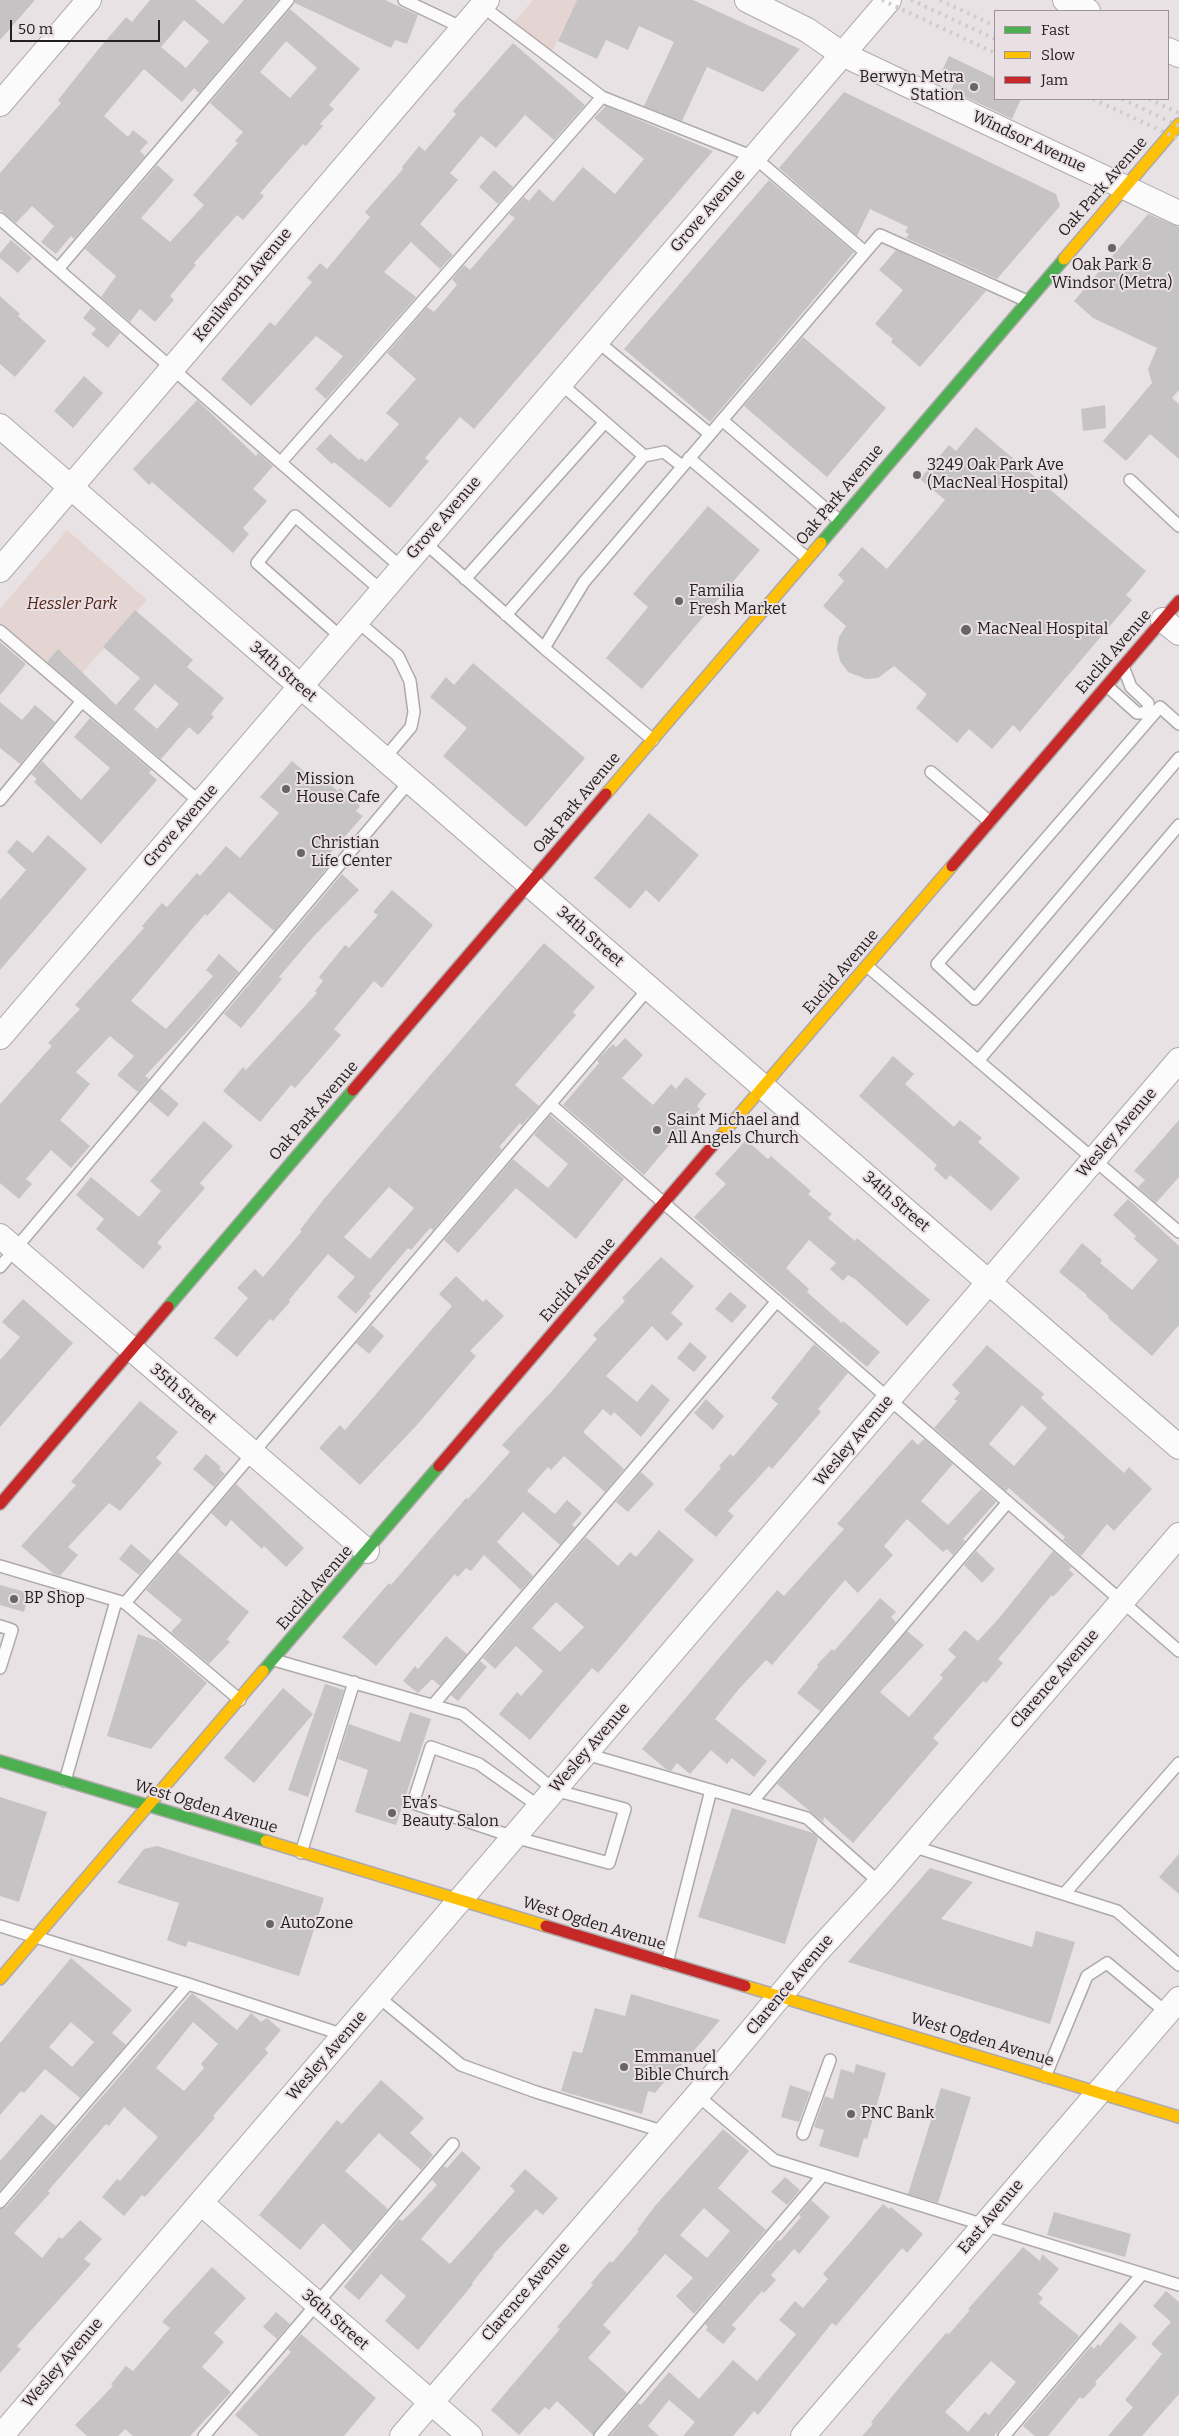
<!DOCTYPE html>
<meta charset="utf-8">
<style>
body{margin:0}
#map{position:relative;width:1179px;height:2436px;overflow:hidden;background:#e8e2e4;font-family:Bitter,serif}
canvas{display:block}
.legend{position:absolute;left:994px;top:10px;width:175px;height:90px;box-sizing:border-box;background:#eae0e3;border:1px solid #9b9395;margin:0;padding:6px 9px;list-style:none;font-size:15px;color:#242021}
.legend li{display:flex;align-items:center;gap:10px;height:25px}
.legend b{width:25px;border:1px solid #9b9395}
.scale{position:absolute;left:10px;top:20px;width:150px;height:22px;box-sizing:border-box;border:2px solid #242021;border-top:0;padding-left:6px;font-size:15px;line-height:18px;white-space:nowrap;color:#242021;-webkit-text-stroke:4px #eae0e3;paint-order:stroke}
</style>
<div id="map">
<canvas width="1179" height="2436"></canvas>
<ul class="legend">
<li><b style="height:6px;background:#4caf50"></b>Fast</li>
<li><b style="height:6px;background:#ffc107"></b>Slow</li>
<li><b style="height:6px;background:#c62828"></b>Jam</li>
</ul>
<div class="scale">50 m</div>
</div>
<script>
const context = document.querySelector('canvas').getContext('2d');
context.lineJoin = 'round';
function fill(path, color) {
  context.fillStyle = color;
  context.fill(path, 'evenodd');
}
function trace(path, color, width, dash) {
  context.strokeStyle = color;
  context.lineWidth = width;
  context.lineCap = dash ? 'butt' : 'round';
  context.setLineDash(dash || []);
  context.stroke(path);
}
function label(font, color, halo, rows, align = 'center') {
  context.font = font + ' Bitter,serif';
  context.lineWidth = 4;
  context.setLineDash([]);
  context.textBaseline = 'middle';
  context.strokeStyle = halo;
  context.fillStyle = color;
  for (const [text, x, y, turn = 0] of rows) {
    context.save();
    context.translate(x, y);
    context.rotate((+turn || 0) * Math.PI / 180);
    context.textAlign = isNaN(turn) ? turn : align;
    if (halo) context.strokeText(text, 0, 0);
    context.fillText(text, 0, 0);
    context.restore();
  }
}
const green = new Path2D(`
 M533 0H577L551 54 512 25Z
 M67 530 147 600 72 684 0 623V609Z`);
const building = new Path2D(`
 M0 0H35L0 40Z
 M150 0H195L223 24 244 0H278L199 93 194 88 182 102 144 69 104 116 128 137 133 130 148 142 140 151 145 156 74 239 71 236 56 254 41 242 54 226 32 206 16 223 0 210V173L61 103 58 100 97 51 126 17 132 22ZM184 20 209 41 186 68 161 47Z
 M295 0H385L418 15 407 44 395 40 391 48 295 3Z
 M577 0H693L800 49 763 92 707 67 682 121 644 106 674 42 639 26 628 50 606 40 597 59 558 41Z
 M290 9 360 69 329 105 334 109 320 124 323 126 306 146 303 144 260 193 264 196 243 220 237 215 194 263 196 265 170 296 174 300 155 322 140 309 130 322 101 297 116 276 85 249 157 165 174 180 141 218 170 242 204 205 193 195 238 143 235 141 243 132 210 103ZM286 41 317 68 290 98 260 72Z
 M513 43 585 105 554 140 525 115 496 148 481 136 450 173 458 180 420 224 453 255 440 269 411 242 384 272 416 297 326 399 315 389 343 356 316 336 251 406 221 379 270 322 275 326 312 282 307 278 320 263 327 269 370 217 365 212 403 169 402 167 419 146 425 151 456 114 453 111Z
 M949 56 995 78V99H1021L1012 119 951 90 957 78 942 71Z
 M844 92 1056 194 1060 206 997 279 906 238 909 234 905 232 908 227 870 209 857 236 779 168Z
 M606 106 713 151 474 429 460 417 425 458 429 461 390 508 334 462 332 464 316 449 330 434 359 460 361 458 366 462 399 424 386 413 416 379 387 353 427 307 434 312 457 285 452 279 464 265 470 270 515 218 509 214 524 197 529 201 539 189 553 202 583 167 615 194 644 159 594 118Z
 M494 170 513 187 498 204 479 187Z
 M769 180 854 252 710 422 624 349Z
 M1148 214 1179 227V390L1172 398 1179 404V459L1150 434 1126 461 1103 441 1152 383 1148 369 1157 348 1093 318 1074 301Z
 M11 240 32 258 18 273 0 258V253Z
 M896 250 986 291 920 367 891 342 893 339 875 324 903 290 879 270Z
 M0 296 20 314 18 316 46 341 15 377 0 364Z
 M91 308 120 333 108 348 91 334 96 329 83 318Z
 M803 337 886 408 827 477 744 406Z
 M84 376 103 393 73 428 54 411Z
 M197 400 256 456 258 453 273 466 253 489 267 501 243 528 249 534 233 553 152 482 149 485 133 469Z
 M1105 405 1106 428 1083 431 1081 409Z
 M976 427 1146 571 1126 595 1132 600 1020 732 1013 725 992 749 969 729 957 743 916 708 927 694 894 666 878 678 866 679 848 672 840 661 837 649 839 637 846 626 823 606 844 581 838 575 862 547 887 569 945 500 920 479 949 445 956 451Z
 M708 506 760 550 642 689 606 658 648 607 633 594Z
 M135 610 193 660 187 667 224 698 211 714 214 717 198 735 189 727 161 759 47 662 58 649 116 705 140 678 103 647ZM155 684 179 704 157 729 134 709Z
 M0 642 26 664 0 695Z
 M473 663 585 758 526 827 443 756 467 728 430 697 446 677 454 685Z
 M0 702 22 720 35 705 55 722 20 764 0 748Z
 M90 718 151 770 149 773 157 780 101 844 34 782 37 779 31 774 42 761 81 800 110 768 74 737Z
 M292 761 314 780 319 775 338 791 340 788 360 806 356 811 363 816 325 859 331 863 274 931 229 892 207 916 205 914 131 1001 166 1029 213 976 206 970 219 954 239 972 196 1022 145 1076 149 1079 138 1092 117 1075 134 1056 110 1036 76 1072 90 1084 60 1120 90 1146 71 1168 51 1150 26 1179 32 1184 19 1199 0 1183V1104L52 1046 48 1043 80 1009 75 1005 144 928 142 926 162 903 167 907 197 873 200 876 226 846 240 858 279 813 260 797Z
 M649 813 699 855 659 902 646 890 630 909 594 878Z
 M48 835 87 869 0 970V900L26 870 7 852 17 840 33 853Z
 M342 874 359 890 313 937 279 977 282 979 241 1028 224 1014Z
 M392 890 433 925 382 988 374 981 334 1029 341 1035 295 1088 291 1085 260 1122 223 1091 243 1067 246 1070 317 993 315 991 323 981 319 977 345 945 349 948 378 915 373 912Z
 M544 943 595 987 573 1012 576 1015 515 1085 539 1106 522 1125 520 1123 499 1147 502 1149 433 1230 430 1228 411 1250 408 1248 369 1294 371 1296 356 1314 337 1297 355 1277 328 1254 289 1300 290 1302 273 1321 270 1319 237 1357 214 1338 248 1298 237 1288 255 1269 263 1277 302 1231 300 1230 324 1199ZM389 1187 414 1208 370 1259 344 1237Z
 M625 1038 643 1055 622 1078 653 1105 671 1084 676 1089 686 1077 706 1094 697 1106 700 1109 644 1175 563 1105 599 1063 597 1060 613 1044 616 1047Z
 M893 1056 914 1074 905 1084 954 1127 960 1120 982 1138 978 1142 1020 1178 991 1211 950 1175 946 1180 934 1169 937 1165 859 1096Z
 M160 1088 179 1104 168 1117 149 1101Z
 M550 1115 624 1179 576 1239 516 1188 458 1253 444 1240 513 1159 548 1188 568 1164 534 1135Z
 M1179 1120V1177L1156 1203 1138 1187 1145 1180 1134 1171Z
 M204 1121 233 1146 200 1183 205 1188 157 1243 162 1247 143 1269 96 1229 104 1219 76 1195 91 1177 139 1217 161 1191 150 1181Z
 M746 1140 768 1159 771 1156 811 1191 808 1194 832 1214 828 1218 855 1241 857 1238 930 1300 907 1326 855 1279 848 1275 843 1281 830 1269 836 1263 809 1240 786 1268 809 1289 807 1292 842 1323 843 1321 880 1352 867 1367 723 1244 694 1217 726 1184 715 1174Z
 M1128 1199 1179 1246V1325L1152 1356 1108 1318 1109 1316 1086 1296 1087 1295 1059 1272 1082 1243 1102 1260 1100 1263 1132 1290 1158 1260 1134 1239 1136 1236 1113 1215Z
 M661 1257 694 1286 671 1313 683 1324 667 1341 652 1326 606 1376 637 1402 652 1384 670 1400 641 1437 614 1412 611 1416 603 1409 583 1432 624 1469 605 1492 564 1456 551 1470 548 1467 527 1491 555 1514 567 1500 582 1513 572 1525 575 1527 560 1545 523 1512 497 1542 533 1576 521 1590 484 1555 471 1571 466 1568 458 1577 455 1574 376 1666 342 1637 389 1583 391 1585 466 1498 468 1499 510 1452 502 1445 552 1391 597 1339 593 1335 625 1301 622 1298Z
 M456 1276 483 1302 486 1299 504 1316 470 1351 476 1356 416 1426 360 1485 319 1448 340 1425 345 1430 452 1306 439 1294Z
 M730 1292 747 1306 732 1323 715 1309Z
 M23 1299 73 1343 0 1427V1360L20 1337 2 1322Z
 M372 1325 384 1336 369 1354 356 1343Z
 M690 1342 707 1357 694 1372 677 1358Z
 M814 1344 848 1373 818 1409 821 1412 772 1469 769 1466 728 1511 734 1516 716 1537 684 1510 721 1468 719 1466 730 1454 733 1457 778 1404 771 1398Z
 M987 1345 1044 1394 1041 1398 1124 1473 1129 1467 1152 1489 1114 1531 1107 1524 1081 1556 1063 1540 1065 1537 1020 1498 1009 1488 1006 1491 934 1428 957 1401 954 1399 960 1393 952 1385ZM1022 1405 1047 1428 1014 1466 989 1444Z
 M706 1399 724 1416 713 1430 694 1413Z
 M140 1401 178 1432 156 1458 162 1463 120 1511 109 1503 68 1547 78 1555 60 1576 54 1574 21 1546 76 1485 71 1482Z
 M912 1439 918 1445 924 1439 953 1464 921 1501 948 1525 981 1489 996 1502 963 1539 965 1541 953 1555 947 1549 943 1552 907 1519 884 1546 893 1555 858 1593 845 1580 772 1665 766 1660 738 1690 715 1719 767 1761 754 1777 732 1758 727 1764 711 1750 690 1774 677 1763 671 1771 666 1769 642 1749 777 1590 784 1596 844 1529 837 1524Z
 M206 1454 221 1467 219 1469 225 1474 214 1487 193 1469Z
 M641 1472 654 1484 628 1512 616 1502Z
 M236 1484 304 1548 286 1567 264 1546 262 1549 231 1520 226 1527 211 1513Z
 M659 1530 694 1560 618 1650 598 1673 592 1668 530 1740 499 1714 517 1692 521 1696 543 1671 516 1646 495 1669 483 1658 586 1537 618 1566 630 1552 636 1557ZM556 1602 584 1627 560 1652 532 1628Z
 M131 1544 151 1561 139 1575 119 1559Z
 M976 1551 995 1569 982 1583 964 1565Z
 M1053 1551 1071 1567 1069 1570 1074 1574 1053 1597 1052 1595 998 1659 1003 1663 986 1683 983 1681 933 1738 939 1743 853 1843 824 1817 823 1822 777 1784 907 1631 924 1645 880 1692 909 1717 943 1678 940 1675 956 1657 948 1650 965 1630 978 1641 1000 1617Z
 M178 1552 249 1612 227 1639 230 1642 209 1664 171 1632 182 1620 146 1590Z
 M0 1585 29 1593 24 1612 0 1605Z
 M880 1598 896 1612 891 1617 896 1622 820 1711 797 1693 818 1667 817 1665 832 1649 834 1651Z
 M138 1634 158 1641 207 1683 151 1749 107 1736Z
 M446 1636 467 1654 440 1686 432 1679 418 1693 403 1681 415 1666 418 1669Z
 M480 1661 487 1667 458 1701 451 1695Z
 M325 1684 344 1690 308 1797 288 1790Z
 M283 1688 313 1714 254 1783 224 1758Z
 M410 1712 431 1719 396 1825 355 1812 368 1770 338 1759 349 1724 400 1742Z
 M0 1797 47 1812 19 1902 0 1896Z
 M732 1808 813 1833 818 1838 785 1944 698 1917Z
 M157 1846 324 1898 299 1976 188 1941 186 1947 167 1940 179 1903 117 1883 144 1849Z
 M1179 1854V1894L1159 1877Z
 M930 1868 973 1882 941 1919 1032 1947 1036 1931 1075 1942 1050 2024 848 1962Z
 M71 1958 132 2010 112 2033 126 2045 80 2098 45 2069 24 2093 21 2091 0 2115V2043ZM71 2022 94 2042 72 2067 49 2047Z
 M192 1993 237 2030 251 2013 261 2022 267 2018 281 2030 265 2049 268 2053 213 2116 215 2118 145 2197 142 2195 124 2216 102 2197 117 2179 120 2181 158 2137 124 2107 109 2126 106 2124 48 2191 50 2193 14 2233 42 2258 59 2237 62 2239 80 2220 102 2239 84 2259 91 2264 17 2346 21 2349 0 2373V2209L6 2207ZM193 2022 218 2044 201 2064 204 2068 184 2091 156 2068Z
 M631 1994 720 2020 669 2080 665 2081 655 2093 648 2091 642 2114 561 2091 573 2051 582 2053 595 2008 625 2016Z
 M856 2064 886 2073 867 2139 864 2138 858 2158 819 2146 824 2130 814 2127 825 2096 833 2099 841 2069 854 2073Z
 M381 2080 424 2118 410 2133 433 2155 421 2170 379 2133 345 2171 388 2209 352 2251 323 2223 300 2250 259 2215 337 2120 342 2124Z
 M790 2085 810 2092 799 2122 781 2117Z
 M941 2088 971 2097 938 2203 908 2194Z
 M41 2114 56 2126 0 2191V2161Z
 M723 2129 749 2151 718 2188 766 2230 694 2314 676 2296 693 2278 665 2254 603 2325 611 2332 588 2358 627 2393 593 2435 557 2401 549 2410 545 2407 519 2435 491 2410 560 2329 557 2327 593 2285 591 2283 610 2261 612 2263 639 2231 637 2230 655 2206ZM704 2208 730 2231 707 2258 680 2235Z
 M462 2151 481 2168 421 2239 450 2264 515 2191 510 2186 525 2169 558 2198 543 2215 536 2209 493 2255 494 2256 472 2283 473 2284 418 2350 385 2321 406 2296 381 2274 359 2300 344 2287 399 2219 402 2221 413 2211 437 2185 432 2180 444 2166 447 2168Z
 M785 2177 800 2190 787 2205 771 2192Z
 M811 2200 830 2217 799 2254 794 2249 771 2275 776 2280 764 2293 762 2291 732 2325 736 2329 723 2344 706 2330 708 2327 705 2324 778 2240 780 2241 801 2217 799 2215Z
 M883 2204 889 2209 891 2207 923 2234 907 2253 902 2248 836 2326 832 2323 758 2415 754 2411 733 2436H683L695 2422 669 2400 648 2426 659 2436H610L638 2403 641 2405 669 2372 699 2399 733 2360 757 2381 796 2334 779 2320 795 2301 803 2308 828 2279 823 2274Z
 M1054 2212 1131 2234 1125 2257 1047 2235Z
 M1023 2247 1040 2261 1042 2254 1059 2269 1038 2294 1043 2298 1039 2303 1079 2336 994 2436H862L873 2424 871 2422 914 2370 946 2333 949 2334 970 2310 968 2309ZM991 2361 1016 2382 989 2415 985 2412 968 2432 945 2412Z
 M212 2267 246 2298 214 2333 224 2342 202 2367 231 2392 190 2436H133L125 2429 118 2436H87L75 2425 113 2386 111 2384 126 2366 133 2371 170 2328 162 2322Z
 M1166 2291 1179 2302V2394L1142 2436H1108L1133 2407 1125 2400 1162 2354 1151 2344 1171 2322 1153 2306Z
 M276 2312 290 2324 277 2339 263 2327Z
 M1120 2322 1137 2337 1095 2382 1097 2384 1083 2399 1080 2397 1048 2436H1035L1023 2426 1091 2346 1094 2349 1098 2344 1100 2346Z
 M301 2334 376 2398 344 2436H259L235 2415 291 2352 288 2349Z`);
const lane = new Path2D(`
 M404 0 463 28
 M482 6 602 97 754 157 865 252
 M0 219 402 568
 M58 269 288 0
 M597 341 710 434
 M560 383 644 456 664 452 682 466
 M722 420 840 521
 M689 458 807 558
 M281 462 602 97
 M1130 480 1179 526
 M424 542 544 648
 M465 579 605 422
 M506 615 644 456
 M357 621 398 656 410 681 414 712 411 727 384 759
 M0 631 201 803
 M342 638 257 563 295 516 382 591
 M1124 669 1131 687 1148 703V713
 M1107 686 1137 713H1148L1152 716
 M1179 724 1160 707 937 964 975 999 1179 758
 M653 740 544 648 584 582 880 235 1027 301
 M931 772 990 822
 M0 800 82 701
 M867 966 1179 1232
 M978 1061 1179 825
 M550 1104 1179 1651
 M0 1267 410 781
 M0 1566 125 1603 240 1700
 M125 1603 649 988
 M0 1626 12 1630 0 1668
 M274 1660 463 1714 554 1790 625 1809 609 1863 514 1837 413 1803 431 1747 479 1764 540 1807
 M433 1705 777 1301
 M586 1754 807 1818 880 1883
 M65 1781 116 1601
 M752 1802 1008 1502
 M912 1846 1117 1911 1179 1965
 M301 1853 354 1682
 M1065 1893 1179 1763
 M0 1926 188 1984 344 2035
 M667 1963 711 1790
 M381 1999 461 2065 536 2092 665 2132
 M1045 2077 1087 1976 1107 1963 1167 2013
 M697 2095 774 2160 1179 2285
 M803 2134 830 2060
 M0 2202 188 1984
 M204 2436 453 2144
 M600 2436 823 2175
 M1004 2436 1142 2274`);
const street = new Path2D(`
 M747 0 807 30 842 54 1179 213
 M1065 0 1088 11
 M1168 50 1179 55
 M0 104 89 0
 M0 426 1179 1447
 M0 570 487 0
 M1163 620 1179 633
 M0 1037 889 0
 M0 1236 367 1551
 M201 2203 470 2436
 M1 2436 1179 1060
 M402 2436 706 2085 814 1955 880 1883 1179 1535
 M803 2436 1179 1999`);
const fast = new Path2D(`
 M821 543 1064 259
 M168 1307 353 1090
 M263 1671 439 1466
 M0 1761 266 1841`);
const slow = new Path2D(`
 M1064 259 1179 124
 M606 794 821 543
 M720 1137 952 866
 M266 1841 546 1926
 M0 1979 263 1671
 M745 1986 1179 2117`);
const jam = new Path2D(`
 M952 866 1179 601
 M353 1090 606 794
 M439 1466 720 1137
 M0 1504 168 1307
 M546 1926 745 1986`);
const rail = new Path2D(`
 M882 0 995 53
 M911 0 995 39
 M940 0 995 26
 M1093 99 1179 139
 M1122 99 1179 126
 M1149 99 1179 113`);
const markers = [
 [974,87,5,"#696465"],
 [1112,248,5,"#696465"],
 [917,475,5,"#696465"],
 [679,601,5,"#696465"],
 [966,630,6,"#696465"],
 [286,789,5,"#696465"],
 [301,853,5,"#696465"],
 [657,1130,5,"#696465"],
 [14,1599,5,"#696465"],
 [392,1813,5,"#696465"],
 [270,1924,5,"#696465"],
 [624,2067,5,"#696465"],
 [851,2114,5,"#696465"]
];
const poiNames = [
 ["Berwyn Metra",964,78,"right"],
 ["Station",964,96,"right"],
 ["Oak Park &",1112,266,"center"],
 ["Windsor (Metra)",1112,284,"center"],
 ["3249 Oak Park Ave",927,466],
 ["(MacNeal Hospital)",927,484],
 ["Familia",689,592],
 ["Fresh Market",689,610],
 ["MacNeal Hospital",977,630],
 ["Mission",296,780],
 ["House Cafe",296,798],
 ["Christian",311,844],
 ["Life Center",311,862],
 ["Saint Michael and",667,1121],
 ["All Angels Church",667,1139],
 ["BP Shop",24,1599],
 ["Eva’s",402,1804],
 ["Beauty Salon",402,1822],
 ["AutoZone",280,1924],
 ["Emmanuel",634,2058],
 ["Bible Church",634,2076],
 ["PNC Bank",861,2114]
];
const streetNames = [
 ["Windsor Avenue",1029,142,25],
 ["Oak Park Avenue",1103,187,-49],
 ["Grove Avenue",708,211,-49],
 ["Kenilworth Avenue",243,285,-50],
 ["Oak Park Avenue",840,495,-50],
 ["Grove Avenue",444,518,-49],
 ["Euclid Avenue",1114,652,-49],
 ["34th Street",283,672,41],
 ["Oak Park Avenue",577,803,-50],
 ["Grove Avenue",181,826,-49],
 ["34th Street",590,937,41],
 ["Euclid Avenue",841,972,-49],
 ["Oak Park Avenue",314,1111,-49],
 ["Wesley Avenue",1117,1133,-49],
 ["34th Street",896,1202,41],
 ["Euclid Avenue",578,1280,-49],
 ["35th Street",183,1394,41],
 ["Wesley Avenue",854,1441,-50],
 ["Euclid Avenue",315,1588,-49],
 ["Clarence Avenue",1055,1679,-49],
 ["Wesley Avenue",590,1748,-49],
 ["West Ogden Avenue",206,1807,17],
 ["West Ogden Avenue",594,1924,17],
 ["Clarence Avenue",790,1985,-50],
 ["West Ogden Avenue",982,2040,17],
 ["Wesley Avenue",327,2056,-49],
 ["East Avenue",991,2217,-50],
 ["Clarence Avenue",526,2292,-49],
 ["36th Street",335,2320,41],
 ["Wesley Avenue",63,2363,-49]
];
const parkNames = [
 ["Hessler Park",72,605]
];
fill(green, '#e4d4d2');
fill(building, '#c6c3c5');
trace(lane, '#aea9ab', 14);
trace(street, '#aea9ab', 26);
trace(fast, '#aea9ab', 14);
trace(slow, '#aea9ab', 14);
trace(jam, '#aea9ab', 14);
trace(lane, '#fcfbfb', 11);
trace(street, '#fcfbfb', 24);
trace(fast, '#4caf50', 11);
trace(slow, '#ffc107', 11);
trace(jam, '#c62828', 11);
trace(rail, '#cdcbcb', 4, [2.5, 5]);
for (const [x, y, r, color] of markers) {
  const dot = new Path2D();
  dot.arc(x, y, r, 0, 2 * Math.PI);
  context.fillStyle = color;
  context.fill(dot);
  trace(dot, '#eae0e3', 2);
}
label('16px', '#242021', '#eae0e3', poiNames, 'left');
label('16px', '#242021', '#eae0e3', streetNames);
label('italic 16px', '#542518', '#eae0e3', parkNames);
</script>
